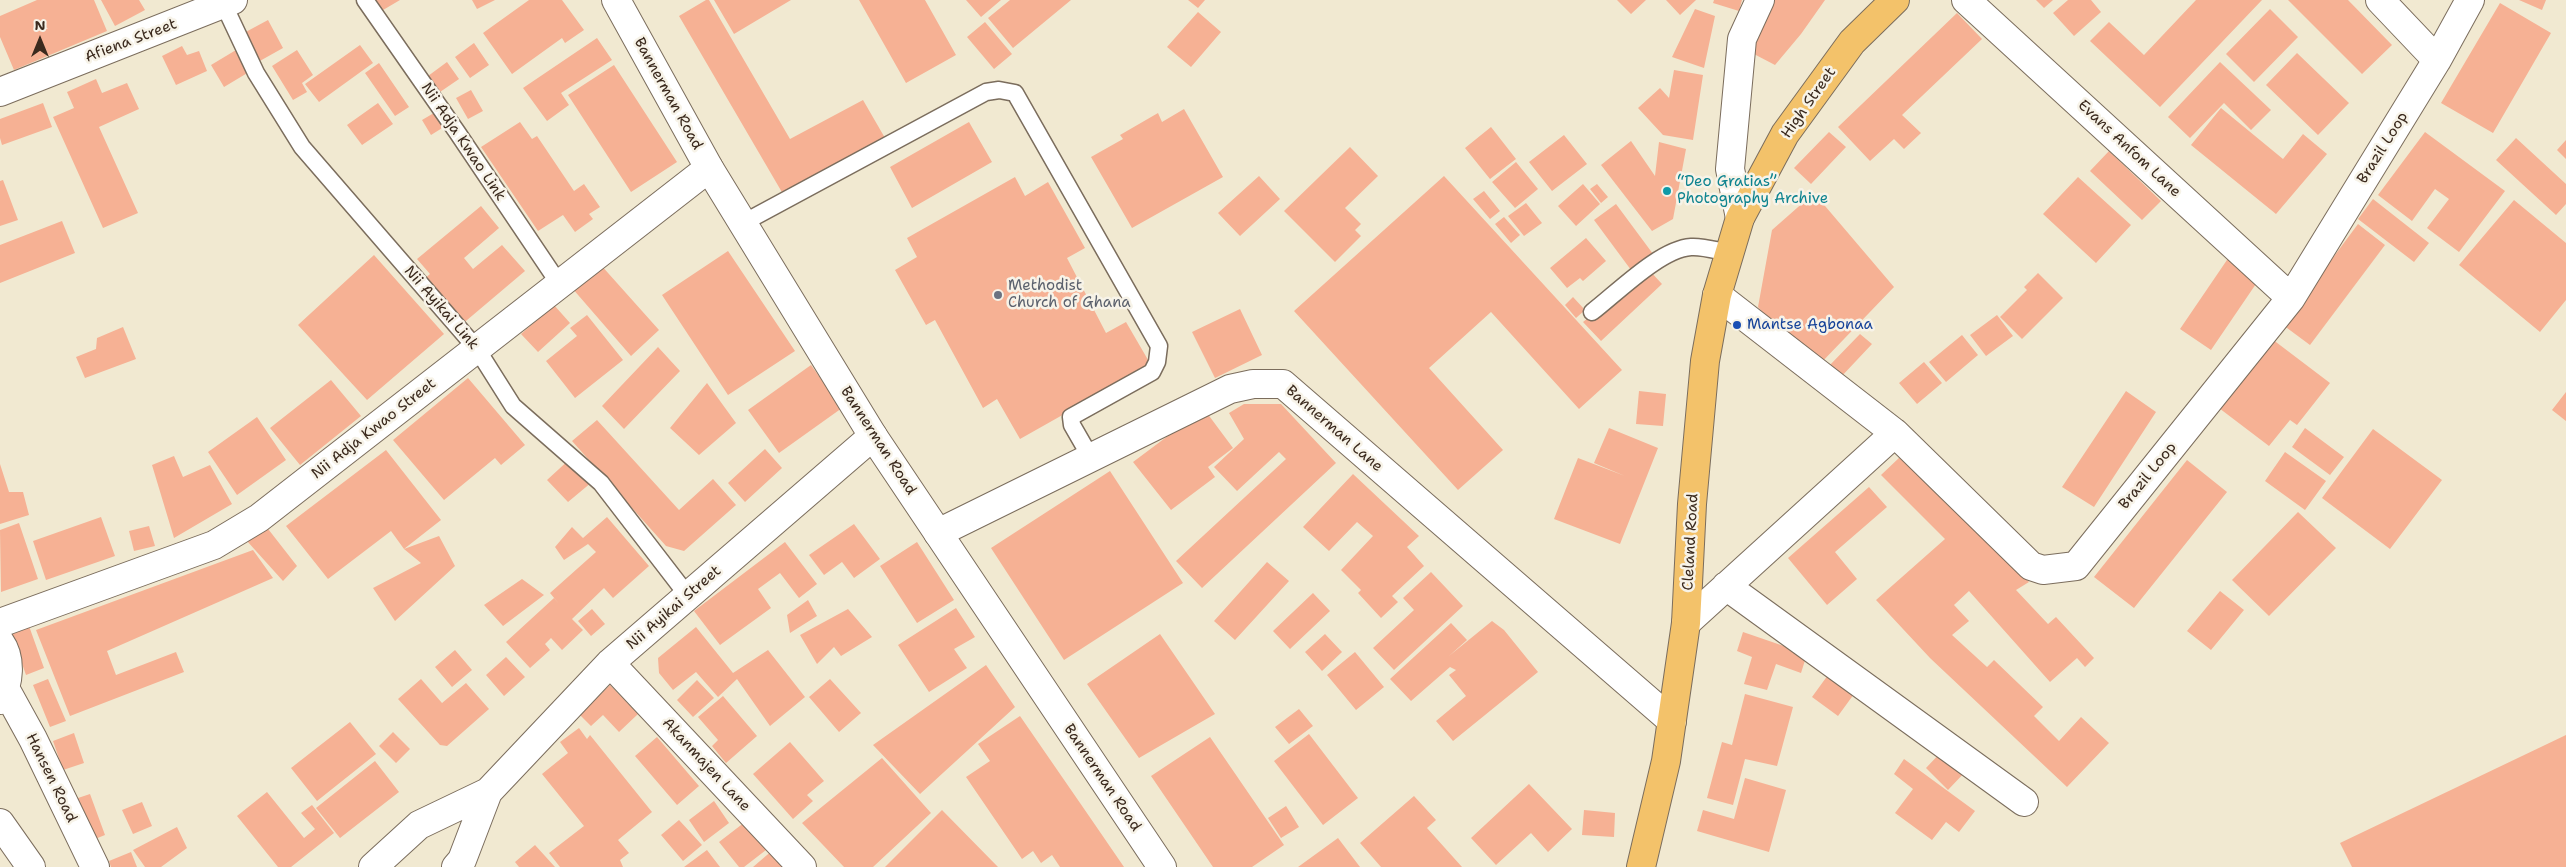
<!DOCTYPE html>
<meta charset="utf-8">
<style>
body{margin:0}
#map{position:relative;width:2566px;height:867px;overflow:hidden;background:#f1e9d1;font-family:"Shantell Sans",sans-serif}
canvas{display:block}
.north{position:absolute;left:15px;top:15px;width:50px;height:50px;-webkit-text-stroke:4px #f7f3e8;paint-order:stroke;rotate:0deg;font-size:14px;font-weight:700;line-height:20px;text-align:center;color:#3b2a1e}
.north::after{content:'';display:block;margin:auto;width:18px;height:22px;background:#3b2a1e;clip-path:polygon(50% 0,100% 100%,50% 72%,0 100%)}
</style>
<div id="map">
<canvas width="2566" height="867"></canvas>
<div class="north">N</div>
</div>
<script>
const context = document.querySelector('canvas').getContext('2d');
context.lineJoin = 'round';
function fill(path, color) {
  context.fillStyle = color;
  context.fill(path, 'evenodd');
}
function trace(path, color, width, dash) {
  context.strokeStyle = color;
  context.lineWidth = width;
  context.lineCap = dash ? 'butt' : 'round';
  context.setLineDash(dash || []);
  context.stroke(path);
}
function label(font, color, halo, rows, align = 'center') {
  context.font = font + ' "Shantell Sans",sans-serif';
  context.lineWidth = 5;
  context.setLineDash([]);
  context.textBaseline = 'middle';
  context.strokeStyle = halo;
  context.fillStyle = color;
  for (const [text, x, y, turn = 0] of rows) {
    context.save();
    context.translate(x, y);
    context.rotate((+turn || 0) * Math.PI / 180);
    context.textAlign = isNaN(turn) ? turn : align;
    if (halo) context.strokeText(text, 0, 0);
    context.fillText(text, 0, 0);
    context.restore();
  }
}
const building = new Path2D(`
 M37 0H94L107 31 14 70 0 37V16Z
 M101 0H139L145 10 115 26Z
 M370 0H400L378 13Z
 M472 0H495L477 9Z
 M529 0H562L584 30 565 43 562 38 512 74 483 33Z
 M706 0H709L790 139 863 100 885 138 783 194 679 16Z
 M714 0H791L734 34Z
 M859 0H925L956 55 906 83Z
 M966 0H1001L981 17Z
 M1010 0H1071L1013 48 988 18Z
 M1188 0H1205L1198 8Z
 M1617 0H1646L1631 14Z
 M1666 0H1696L1680 15Z
 M1714 0H1742L1739 11 1713 3Z
 M1769 0H1825L1801 34 1775 65 1752 53Z
 M2036 0H2053L2044 8Z
 M2068 0H2091L2101 12 2074 36 2053 13Z
 M2196 0H2262L2160 107 2090 41 2109 22 2144 55Z
 M2288 0H2348L2392 45 2362 74Z
 M2519 0H2546L2542 10Z
 M2500 3 2551 33 2493 133 2441 103Z
 M1695 9 1715 16 1704 68 1672 57Z
 M2270 9 2298 37 2254 82 2226 54Z
 M1198 12 1221 32 1191 67 1167 47Z
 M1957 13 1982 39 1902 115 1921 133 1904 149 1894 139 1870 161 1838 127Z
 M268 20 283 48 258 62 242 34Z
 M985 22 1012 54 994 69 967 37Z
 M597 38 612 60 561 93 569 105 547 121 523 88Z
 M474 43 489 65 470 78 455 57Z
 M360 45 373 63 319 102 305 84Z
 M182 46 187 55 199 51 207 71 176 85 162 56Z
 M236 50 249 72 224 87 211 65Z
 M297 50 313 75 302 83 307 92 293 100 272 66Z
 M2297 53 2349 103 2318 135 2266 85Z
 M447 62 459 79 440 92 428 76Z
 M2220 62 2271 110 2251 130 2224 103 2190 138 2168 117Z
 M379 63 409 107 395 116 365 73Z
 M614 65 677 162 631 192 568 95Z
 M1674 70 1703 75 1693 140 1663 135 1638 108 1660 88 1669 98Z
 M96 79 102 93 127 83 139 109 99 127 138 213 103 228 53 117 74 108 67 92Z
 M471 90 483 111 468 119 456 98Z
 M43 103 52 127 2 145 0 138V119Z
 M378 103 393 124 362 145 347 125Z
 M2221 108 2283 159 2303 134 2327 154 2276 214 2191 145Z
 M1184 109 1223 177 1132 228 1091 157 1123 139 1120 135 1158 113 1162 122Z
 M439 110 447 125 431 135 422 120Z
 M520 122 532 139 537 136 574 191 584 184 600 207 589 214 593 219 575 232 563 215 538 231 481 147Z
 M969 122 992 162 912 208 890 167Z
 M1491 127 1516 159 1490 179 1465 148Z
 M1829 132 1846 147 1811 184 1794 168Z
 M2425 132 2505 191 2459 252 2427 228 2449 199 2435 189 2412 221 2378 195Z
 M1564 135 1587 164 1552 191 1529 162Z
 M2516 138 2566 184V204L2556 215 2496 160Z
 M2566 140V159L2557 150Z
 M1631 141 1655 176 1659 142 1686 149 1673 219 1652 231 1601 165Z
 M1350 147 1378 176 1345 208 1361 224 1355 230 1361 236 1335 262 1284 211Z
 M2109 151 2161 201 2142 220 2090 171Z
 M1516 162 1538 189 1515 208 1492 182Z
 M1259 176 1280 199 1240 236 1218 213Z
 M1444 176 1622 370 1579 409 1491 312 1429 368 1503 450 1458 490 1294 311Z
 M1015 177 1025 196 1048 182 1085 248 1067 258 1106 333 1126 322 1151 365 1020 439 997 399 983 408 935 320 926 325 895 270 917 257 907 238Z
 M2078 177 2131 225 2096 263 2043 214Z
 M3 180 18 220 0 226V181Z
 M1583 184 1600 204 1576 226 1558 206Z
 M1597 184 1608 197 1601 203 1590 189Z
 M1484 191 1500 211 1490 219 1473 199Z
 M1814 193 1894 287 1819 365 1790 334 1786 339 1758 307 1772 230Z
 M2373 199 2429 243 2414 262 2358 219Z
 M2514 200 2566 243V300L2540 332 2459 265Z
 M1526 203 1542 223 1524 236 1508 216Z
 M1616 204 1656 258 1634 274 1594 220Z
 M481 206 499 228 464 258 473 269 502 245 525 271 460 326 422 281 430 274 417 259Z
 M1504 217 1520 235 1511 243 1495 224Z
 M62 221 75 253 0 283V245Z
 M2358 224 2385 245 2310 345 2283 325Z
 M1586 238 1606 261 1583 281 1580 278 1567 288 1550 268Z
 M728 251 795 351 728 395 662 295Z
 M374 255 444 334 367 400 298 325Z
 M2229 257 2260 278 2211 350 2180 329Z
 M600 264 659 330 631 356 572 288Z
 M1649 270 1662 284 1601 341 1583 322Z
 M2038 273 2063 298 2022 339 2000 317 2027 290 2024 287Z
 M1573 297 1585 310 1576 318 1565 305Z
 M554 305 570 323 538 352 521 334Z
 M1240 309 1262 355 1215 378 1192 332Z
 M587 315 623 360 575 398 546 361 577 336 570 328Z
 M1997 315 2013 336 1986 356 1970 335Z
 M123 327 136 359 85 378 76 357 96 349 97 338Z
 M1860 334 1872 344 1840 378 1828 367Z
 M1962 335 1978 355 1946 382 1929 362Z
 M2268 336 2330 383 2297 425 2290 420 2269 446 2215 405Z
 M658 347 680 371 624 429 602 406Z
 M1924 362 1942 383 1917 404 1899 383Z
 M811 365 842 408 779 453 748 410Z
 M468 378 525 445 501 465 495 458 444 500 393 440Z
 M331 380 361 416 300 465 270 428Z
 M707 383 736 423 699 455 670 428Z
 M1639 391 1666 394 1663 426 1636 424Z
 M2126 391 2156 412 2094 507 2062 487Z
 M2566 392V421L2552 410Z
 M1244 404H1281L1336 463 1202 588 1176 561 1286 459 1279 452 1237 491 1214 467 1244 439 1229 413Z
 M1204 409 1233 448 1208 467 1215 477 1171 510 1133 462Z
 M257 417 286 460 237 495 208 452Z
 M597 420 679 510 713 479 736 505 684 551 666 546 572 441Z
 M1609 428 1658 448 1620 544 1554 519 1578 458 1625 476 1594 463Z
 M2305 428 2344 457 2330 475 2292 447Z
 M2373 429 2442 480 2390 549 2322 498Z
 M765 449 782 468 745 502 728 483Z
 M386 450 441 520 404 549 391 531 328 579 286 526Z
 M2285 452 2326 481 2305 510 2265 481Z
 M174 456 183 477 210 465 232 504 174 538 152 465Z
 M1900 457 1942 499 1949 493 2029 582 2016 590 2048 624 2056 617 2094 658 2085 667 2077 658 2050 682 1969 591 1954 605 1969 621 1952 635 1987 667 1994 660 2043 707 2034 716 2059 741 2081 717 2109 743 2067 787 1930 658 1876 600 1945 539 1881 475Z
 M571 458 592 482 568 502 547 480Z
 M2187 460 2227 492 2134 608 2094 577Z
 M0 464 9 492H23L29 515 0 524Z
 M1110 471 1183 583 1064 660 991 548Z
 M1353 474 1419 536 1407 547 1424 566 1392 596 1398 602 1381 618 1358 593 1361 590 1341 570 1373 536 1357 522 1329 551 1303 527Z
 M1869 487 1887 507 1835 552 1857 579 1827 605 1788 558Z
 M2298 512 2336 548 2269 616 2232 580Z
 M101 517 115 556 46 580 33 541Z
 M607 517 649 566 613 598 604 588 572 619 583 630 562 650 551 638 545 644 550 650 530 668 506 642 554 598 560 605 550 593 596 552 588 544 564 560 555 547 572 527 583 538Z
 M19 523 38 579 1 592 0 530Z
 M854 524 880 559 854 578 842 562 824 575 809 555Z
 M265 525 297 566 283 581 247 541Z
 M149 526 155 546 134 551 129 531Z
 M439 536 455 566 395 621 373 588 421 563 404 549Z
 M785 542 817 584 799 598 780 573 758 589 771 608 720 645 694 611Z
 M917 542 954 600 917 623 880 566Z
 M253 550 273 578 107 651 116 675 176 652 184 672 70 716 36 630Z
 M1267 562 1289 581 1235 640 1214 621Z
 M1431 572 1463 606 1394 670 1373 648 1414 610 1403 598Z
 M522 579 544 595 503 626 484 605Z
 M2220 591 2244 610 2211 650 2187 631Z
 M1313 593 1330 611 1290 649 1273 631Z
 M808 600 817 616 790 633 787 615Z
 M956 608 975 637 954 649 967 668 929 692 898 645Z
 M592 609 605 624 591 636 578 621Z
 M848 609 872 637 841 656 834 647 817 664 800 635Z
 M1492 621 1504 630 1538 672 1453 741 1436 721 1466 696 1449 675 1456 670 1450 667 1411 701 1390 679 1451 623 1467 640 1449 656Z
 M29 626 44 668 26 675 11 632Z
 M696 627 733 673 768 650 805 697 770 726 737 679 718 697 696 672 673 690 659 673 658 658Z
 M1743 632 1807 654 1801 673 1776 664 1767 690 1744 684 1752 657 1737 651Z
 M1160 634 1215 714 1139 758 1087 684Z
 M1325 634 1342 652 1322 671 1305 652Z
 M455 650 472 670 452 687 435 667Z
 M1355 652 1384 687 1356 710 1327 675Z
 M506 657 525 677 504 696 486 675Z
 M986 665 1015 707 920 794 873 745Z
 M1828 675 1854 694 1838 716 1812 697Z
 M48 679 66 721 50 727 33 685Z
 M421 679 442 703 466 683 489 709 447 746 440 745 398 699Z
 M830 679 861 713 839 732 809 697Z
 M697 680 714 698 693 717 677 700Z
 M610 685 638 714 619 732 603 715 591 726 580 715Z
 M1745 694 1793 707 1777 766 1745 759 1733 805 1707 798 1722 742 1732 745Z
 M723 696 757 736 726 763 712 746 718 740 698 717Z
 M1299 709 1313 726 1289 744 1275 727Z
 M1020 716 1089 816 1124 867H1060L1052 855 1041 863 1033 851 1022 859 966 777 990 761 978 744Z
 M350 722 376 754 317 801 291 768Z
 M579 728 587 739 590 735 652 812 618 840 629 853 620 860 623 867H560L549 853 584 826 542 774 568 753 560 742Z
 M393 732 410 749 396 763 379 746Z
 M74 733 84 763 63 770 53 741Z
 M1309 734 1358 798 1323 825 1274 761Z
 M2566 735V867H2352L2340 843Z
 M657 737 699 786 677 805 635 756Z
 M1210 737 1284 845 1252 867H1213L1151 776Z
 M790 742 824 781 807 795 813 801 793 819 753 774Z
 M1944 749 1966 771 1948 790 1926 768Z
 M882 758 931 813 873 867H844L802 823Z
 M1904 759 1975 811 1959 832 1946 822 1932 840 1895 813 1913 789 1894 774Z
 M375 761 399 792 340 838 316 808Z
 M1745 778 1786 790 1769 852 1697 831 1703 810 1734 819Z
 M1529 784 1572 829 1548 852 1531 833 1496 865 1471 838Z
 M267 792 304 838 315 829 301 813 312 805 334 833 291 867H278L237 816Z
 M90 794 105 835 90 841 72 800Z
 M1414 796 1436 820 1427 828 1462 867H1381L1360 843Z
 M714 801 729 823 704 842 689 820Z
 M142 802 152 826 133 834 122 810Z
 M1286 806 1299 827 1281 838 1268 818Z
 M942 810 998 867H885Z
 M1584 810 1615 813 1614 837 1582 835Z
 M679 820 702 845 683 861 661 835Z
 M745 822 766 850 744 867H739L719 842Z
 M177 827 187 848 161 867H145L133 850Z
 M1338 838 1360 867H1298Z
 M535 845 555 867H519L515 862Z
 M774 849 790 867H753Z
 M707 850 720 867H684Z
 M131 852 137 867H111L109 861Z`);
const service = new Path2D(`
 M365 0 457 132 560 285
 M224 5 256 73 302 147 477 349 513 406 601 483 688 596
 M743 223 986 92 999 90 1015 93 1159 346 1157 362 1152 372 1071 417 1072 425 1091 458
 M1592 312C1617 293 1660 249 1691 247 1703 246 1718 251 1730 253`);
const minor = new Path2D(`
 M1966 0 2291 298
 M2380 0 2437 60
 M0 92 233 0
 M1740 218 1730 169 1742 39 1760 0
 M1717 295 1895 433 2031 566 2043 570 2076 566 2291 298 2437 60 2470 0
 M938 533 1230 389 1253 384H1283L1672 721
 M1726 586 2024 802
 M0 623 214 545 259 518 709 168
 M1686 623 1895 433
 M0 642C12 659 9 683 0 700
 M610 663 802 867
 M6 690 33 739 95 867
 M0 823 31 867
 M373 867 419 825 488 792 610 663 873 436
 M456 867 462 860 488 792`);
const tertiary = new Path2D(`
 M616 0 709 168 873 436 1162 867`);
const primary = new Path2D(`
 M1641 867 1666 761 1686 623 1692 504 1705 361 1717 295 1740 218 1785 134 1852 42 1895 0`);
const markers = [
 [1667,191,5,"#0f9aa8"],
 [998,295,5,"#6b7280"],
 [1737,325,5,"#1a4fb4"]
];
const streetNames = [
 ["Afiena Street",131,41,-21],
 ["Bannerman Road",668,94,61],
 ["High Street",1809,103,-55],
 ["Nii Adja Kwao Link",463,142,56],
 ["Brazil Loop",2383,148,-58],
 ["Evans Anfom Lane",2129,149,43],
 ["Nii Ayikai Link",441,308,49],
 ["Nii Adja Kwao Street",374,429,-38],
 ["Bannerman Lane",1334,429,41],
 ["Bannerman Road",878,441,57],
 ["Brazil Loop",2148,476,-51],
 ["Cleland Road",1691,542,-87],
 ["Nii Ayikai Street",674,608,-41],
 ["Akanmajen Lane",706,765,47],
 ["Hansen Road",51,778,64],
 ["Bannerman Road",1102,778,56]
];
const cultureNames = [
 ["“Deo Gratias”",1677,182],
 ["Photography Archive",1677,199]
];
const worshipNames = [
 ["Methodist",1008,286],
 ["Church of Ghana",1008,303]
];
const transitNames = [
 ["Mantse Agbonaa",1747,325]
];
fill(building, '#f6b194');
trace(service, '#7b6d5d', 19);
trace(minor, '#7b6d5d', 30);
trace(tertiary, '#7b6d5d', 30);
trace(primary, '#7b6d5d', 30);
trace(service, '#fff', 16);
trace(minor, '#fff', 28);
trace(tertiary, '#fff', 28);
trace(primary, '#f3c26a', 28);
for (const [x, y, r, color] of markers) {
  const dot = new Path2D();
  dot.arc(x, y, r, 0, 2 * Math.PI);
  context.fillStyle = color;
  context.fill(dot);
  trace(dot, '#f7f3e8', 2);
}
label('15px', '#3b2a1e', '#f7f3e8', streetNames);
label('15px', '#0d838f', '#f7f3e8', cultureNames, 'left');
label('15px', '#5b616d', '#f7f3e8', worshipNames, 'left');
label('15px', '#164399', '#f7f3e8', transitNames, 'left');
</script>
